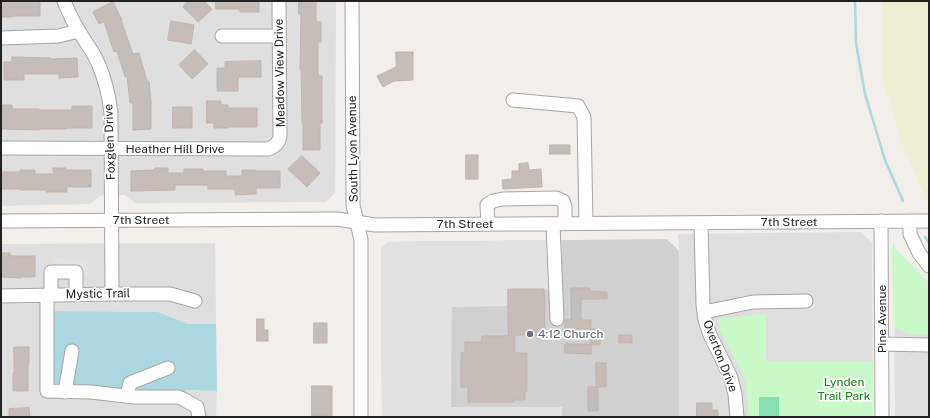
<!DOCTYPE html>
<style>
body{margin:0}
#map{position:relative;width:930px;height:418px;overflow:hidden;background:#f2eee9;font-family:"Public Sans",sans-serif}
canvas{display:block}
.frame{position:absolute;inset:0;border:2px solid #222;pointer-events:none}
</style>
<div id="map">
<canvas width="930" height="418"></canvas>
<div class="frame"></div>
</div>
<script>
const context = document.querySelector('canvas').getContext('2d');
context.lineJoin = 'round';
function fill(path, color) {
  context.fillStyle = color;
  context.fill(path, 'evenodd');
}
function trace(path, color, width, dash) {
  context.strokeStyle = color;
  context.lineWidth = width;
  context.lineCap = dash ? 'butt' : 'round';
  context.setLineDash(dash || []);
  context.stroke(path);
}
function label(font, color, halo, rows, align = 'center') {
  context.font = font + ' "Public Sans",sans-serif';
  context.lineWidth = 3.5;
  context.setLineDash([]);
  context.textBaseline = 'middle';
  context.strokeStyle = halo;
  context.fillStyle = color;
  for (const [text, x, y, turn = 0] of rows) {
    context.save();
    context.translate(x, y);
    context.rotate((+turn || 0) * Math.PI / 180);
    context.textAlign = isNaN(turn) ? turn : align;
    if (halo) context.strokeText(text, 0, 0);
    context.fillText(text, 0, 0);
    context.restore();
  }
}
const residential = new Path2D(`
 M1 1H336L335 193 326 202 135 203 125 195H101L90 204 1 206Z
 M861 232 872 243 873 417H679V251L678 234Z
 M215 243 216 324H188L158 312 41 311 42 396H93L187 390 217 391 216 417H1V244Z
 M894 243 896 249 929 283V417H895L894 325 892 244Z`);
const religious = new Path2D(`
 M667 239 679 251V417H382L381 248 388 242Z`);
const farmland = new Path2D(`
 M881 1H929V202H927L901 142 881 71Z`);
const park = new Path2D(`
 M894 243 896 249 929 283V335L906 334V332C900 332 897 329 894 325L892 244Z
 M766 314V361H873V417H748V403L745 380 735 359 720 331 718 319Z`);
const pitch = new Path2D(`
 M759 397H779V417H759Z`);
const parking = new Path2D(`
 M562 240V290L508 289V306L452 307 451 407H562V417H382L381 248 388 242H392Z
 M88 257V276H47L53 267V258Z`);
const water = new Path2D(`
 M41 311 158 312 188 324H216L217 391 187 390 173 402 93 396H42Z`);
const stream = new Path2D(`
 M855 1 856 43 865 94 885 160 903 201
 M925 237 929 243`);
const building = new Path2D(`
 M1 1H40V16H12V17H1Z
 M188 1H204L212 9 198 22 183 7Z
 M216 1H259V12H240V9H216Z
 M299 1H316V22H321V42H318V76H322V123H320V150H303V123H302L301 69H300L301 14H299Z
 M113 2 122 20H121L133 54 139 53 147 81H149L151 102V129L133 130V103H130L127 76 125 77 117 51 114 52 104 22 99 24 93 12Z
 M171 21 194 25 191 44 168 40Z
 M195 50 208 64 192 79 179 65Z
 M396 52H413V80L394 81 383 87 377 76 396 67Z
 M12 57 51 58V59L77 58 78 77 59 78V74H24V80H4V62H12Z
 M261 61V77H238V91H217V68H225V62Z
 M207 101H221V105H228V108H257V127H228V128H214V123H207Z
 M1 105H12V109H39V110H72V106H92V128H67V129H39V130L1 129Z
 M173 107H192V128H173Z
 M550 145H570V154H550Z
 M466 155H478V179H466Z
 M302 156 320 173 307 187 288 169Z
 M528 163 529 170 541 169 542 187 503 189 502 180 512 179V171H519V164Z
 M53 168H66V170H91V187H67V192H46V190H20V189H1V172H20V170H35V174H53Z
 M155 168H168V173H184V169H203V171H226V176H242V170H256V171H280V188H256V194L235 195V189H208V185H175V190L131 191V171L155 170Z
 M1 253H10V256H35V277H21V278L1 277Z
 M571 288H590V291L607 292V299H581V320H591V329H565V320H571Z
 M508 289H544L545 335H515V353H527V391H525V400H514V402H468V387H461V353H465V342H482V336H508Z
 M257 319H264V330H268V341H257Z
 M314 323H327V343H314Z
 M591 329H600V345H591Z
 M619 335H632V343H619Z
 M565 344H591V354L565 353Z
 M14 347H29V364H28V391H13V373H14Z
 M596 363H606V387H598V411H588V387H596Z
 M312 386H332V416H312Z
 M697 403H712V410H718V417H697Z
 M29 408 30 417H9V409Z`);
const minor = new Path2D(`
 M64 1C68 11 73 22 79 31 85 42 93 51 98 63 105 79 109 96 111 113L112 294
 M352 1 353 205 361 240V417
 M222 36H279
 M1 38 58 36 79 31
 M513 100 578 106 584 117 586 223
 M1 148 268 149C274 147 279 143 280 136L279 1
 M1 221 337 219 375 225 929 221
 M881 221 882 417
 M910 221V234L919 253 929 266
 M701 223 703 305 705 320 710 335 724 363 731 378 735 394 737 417
 M488 224 487 205 493 201 503 199 556 198 563 201 565 207V223
 M553 224 557 319
 M47 295V391L91 392 134 397H178L183 399 197 407 199 417
 M51 295V272H76V294
 M1 296 112 294H170L195 301
 M704 312 753 302 806 301
 M882 344 929 345
 M65 392 72 351
 M127 396 130 383 168 368`);
const markers = [
 [530,334,4,"#6b7280"]
];
const streetNames = [
 ["Meadow View Drive",280,73,-91],
 ["Foxglen Drive",110,142,-92],
 ["Heather Hill Drive",175,149],
 ["South Lyon Avenue",353,149,-91],
 ["7th Street",141,220],
 ["7th Street",789,222],
 ["7th Street",465,224],
 ["Mystic Trail",98,294,-1],
 ["Pine Avenue",882,319,-90],
 ["Overton Drive",720,356,69]
];
const worshipNames = [
 ["4:12 Church",538,334]
];
const parkNames = [
 ["Lynden",844,382],
 ["Trail Park",844,396]
];
fill(residential, '#e0dfdf');
fill(religious, '#d0d0d0');
fill(farmland, '#efeed5');
fill(park, '#caf9c9');
fill(pitch, '#8adeb4');
fill(parking, '#e2e2e2');
fill(water, '#abd8de');
trace(stream, '#abd8de', 2.5);
fill(building, '#c7bdb8');
trace(building, '#c3b3ab', 1);
trace(minor, '#a6a6a6', 15);
trace(minor, '#fff', 13);
for (const [x, y, r, color] of markers) {
  const dot = new Path2D();
  dot.arc(x, y, r, 0, 2 * Math.PI);
  context.fillStyle = color;
  context.fill(dot);
  trace(dot, '#fff', 1.5);
}
label('12px', '#222', '#fff', streetNames);
label('12px', '#5b616d', '#fff', worshipNames, 'left');
label('12px', '#12810f', '#fff', parkNames);
</script>
